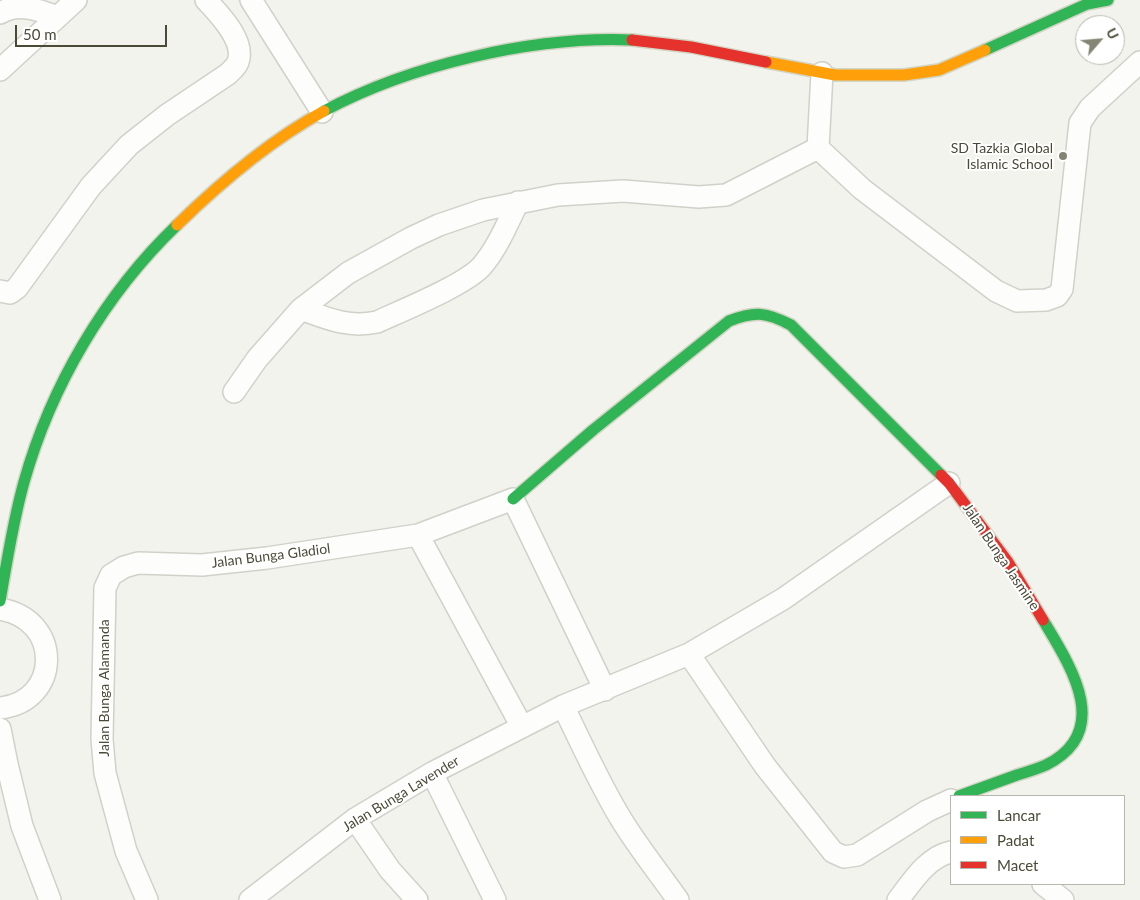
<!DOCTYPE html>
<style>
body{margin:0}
#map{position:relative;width:1140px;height:900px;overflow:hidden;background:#f2f3ec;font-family:Lato,sans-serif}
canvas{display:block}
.legend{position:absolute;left:950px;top:795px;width:175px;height:90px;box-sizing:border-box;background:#fff;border:1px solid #b7b7af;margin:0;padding:6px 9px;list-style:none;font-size:15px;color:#4b4a37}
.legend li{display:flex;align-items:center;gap:10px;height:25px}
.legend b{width:25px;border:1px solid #b7b7af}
.north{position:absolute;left:1075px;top:15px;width:50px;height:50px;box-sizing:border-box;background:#fff;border:1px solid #b7b7af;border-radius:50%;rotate:63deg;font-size:14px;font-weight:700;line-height:20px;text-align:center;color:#4b4a37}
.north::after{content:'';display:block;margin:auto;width:18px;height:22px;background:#858576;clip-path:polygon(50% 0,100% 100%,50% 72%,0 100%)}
.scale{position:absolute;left:15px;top:25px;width:152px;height:22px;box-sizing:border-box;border:2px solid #4b4a37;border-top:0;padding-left:6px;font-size:15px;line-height:18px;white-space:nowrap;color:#4b4a37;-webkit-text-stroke:4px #fff;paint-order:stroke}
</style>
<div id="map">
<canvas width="1140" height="900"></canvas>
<ul class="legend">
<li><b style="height:6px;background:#30b455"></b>Lancar</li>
<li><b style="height:6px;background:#ff9f0a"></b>Padat</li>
<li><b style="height:6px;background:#e5322d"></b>Macet</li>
</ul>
<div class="north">U</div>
<div class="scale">50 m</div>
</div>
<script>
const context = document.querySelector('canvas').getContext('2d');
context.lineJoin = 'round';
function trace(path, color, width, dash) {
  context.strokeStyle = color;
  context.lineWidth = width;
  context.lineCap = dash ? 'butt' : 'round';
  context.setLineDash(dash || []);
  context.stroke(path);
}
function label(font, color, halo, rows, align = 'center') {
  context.font = font + ' Lato,sans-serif';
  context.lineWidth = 4;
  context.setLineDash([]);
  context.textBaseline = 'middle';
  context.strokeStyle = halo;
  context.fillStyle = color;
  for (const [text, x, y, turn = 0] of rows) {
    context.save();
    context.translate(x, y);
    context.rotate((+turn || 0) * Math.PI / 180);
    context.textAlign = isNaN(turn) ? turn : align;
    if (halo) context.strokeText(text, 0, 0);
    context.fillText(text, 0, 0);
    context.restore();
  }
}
const street = new Path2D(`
 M251 0 322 112
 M0 13C19 2 39 10 57 17
 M0 70 76 0
 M818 148 862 189 996 291 1017 301 1046 300 1057 296 1062 289 1080 123 1090 108 1140 62
 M0 291 10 293 17 288 91 186 129 145 167 115 228 74C232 70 236 67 238 62 246 41 218 13 206 0
 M301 309C328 319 349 328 377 322 403 310 465 285 482 266 498 247 507 224 518 202
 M234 392 257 359 301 309 348 273 411 238 439 225 483 210 558 195 623 191 699 197 726 195 818 148 822 73
 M418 535 522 727
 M0 609C63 619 61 702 0 708
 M689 654 765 766 833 852 844 857 857 855 927 811 951 800
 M563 706C582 744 599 783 621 819 638 847 659 873 678 900
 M0 729 7 764 22 826 50 900
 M432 773 495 900
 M355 819 390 870 417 900
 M1043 884 1063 900
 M147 900 126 851 105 773 102 739 105 588 111 575 124 567 138 563 202 565 267 558 418 535 513 499 605 690
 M250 900 355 819 432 773 563 706 689 654 783 599 949 483
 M898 900C912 882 927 857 951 852`);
const fast = new Path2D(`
 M985 50 1087 4 1108 0
 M324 111C410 65 533 36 632 40
 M513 499 593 430 729 321C755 311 766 312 791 325L941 475
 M0 601C7 561 13 521 24 482 51 386 105 294 177 225
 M959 796C978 789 998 782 1017 775 1027 772 1037 769 1046 765 1114 731 1070 665 1043 620`);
const slow = new Path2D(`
 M766 62 835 75H904L939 70 985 50
 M177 225C221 182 269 141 324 111`);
const jam = new Path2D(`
 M632 40 691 47 766 62
 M941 475 949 483 1008 562 1043 620`);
const markers = [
 [1063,156,5,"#858576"]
];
const poiNames = [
 ["SD Tazkia Global",1053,148],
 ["Islamic School",1053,164]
];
const streetNames = [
 ["Jalan Bunga Gladiol",271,556,-7],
 ["Jalan Bunga Jasmine",1001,557,56],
 ["Jalan Bunga Alamanda",104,688,-90],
 ["Jalan Bunga Lavender",401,794,-31]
];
trace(street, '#d0d1c9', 24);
trace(fast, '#d2d4c4', 14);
trace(slow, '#d2d4c4', 14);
trace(jam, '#d2d4c4', 14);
trace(street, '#fdfdfc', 21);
trace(fast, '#30b455', 11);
trace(slow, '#ff9f0a', 11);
trace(jam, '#e5322d', 11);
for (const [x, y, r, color] of markers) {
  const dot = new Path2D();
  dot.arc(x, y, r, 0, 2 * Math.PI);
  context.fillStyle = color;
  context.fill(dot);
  trace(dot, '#fff', 2);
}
label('14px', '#4b4a37', '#fff', poiNames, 'right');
label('14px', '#4b4a37', '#fff', streetNames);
</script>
